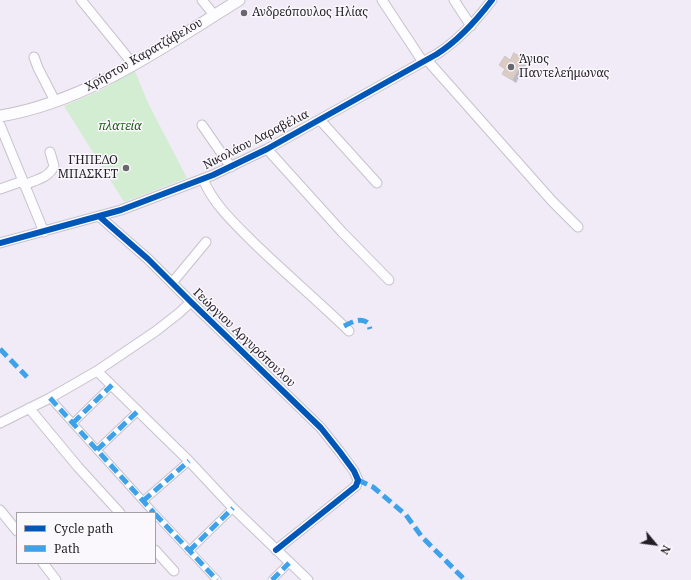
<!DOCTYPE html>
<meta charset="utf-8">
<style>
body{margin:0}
#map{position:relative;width:691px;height:580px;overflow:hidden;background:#f1ebf7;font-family:"Noto Serif",serif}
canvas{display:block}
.legend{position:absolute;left:16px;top:512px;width:140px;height:52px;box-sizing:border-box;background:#faf8fc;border:1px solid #a4a1a6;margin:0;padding:5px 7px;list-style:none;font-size:12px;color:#221e26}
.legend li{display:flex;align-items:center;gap:8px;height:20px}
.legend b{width:20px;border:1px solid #a4a1a6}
.north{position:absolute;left:635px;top:524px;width:40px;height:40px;-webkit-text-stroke:3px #faf8fc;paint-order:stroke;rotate:119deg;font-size:11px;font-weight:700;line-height:16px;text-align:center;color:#221e26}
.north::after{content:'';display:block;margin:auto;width:14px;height:18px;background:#221e26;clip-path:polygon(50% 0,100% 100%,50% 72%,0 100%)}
</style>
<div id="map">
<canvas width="691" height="580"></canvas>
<ul class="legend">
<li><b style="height:5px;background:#0057b8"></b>Cycle path</li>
<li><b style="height:5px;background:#3ea2eb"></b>Path</li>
</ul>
<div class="north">N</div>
</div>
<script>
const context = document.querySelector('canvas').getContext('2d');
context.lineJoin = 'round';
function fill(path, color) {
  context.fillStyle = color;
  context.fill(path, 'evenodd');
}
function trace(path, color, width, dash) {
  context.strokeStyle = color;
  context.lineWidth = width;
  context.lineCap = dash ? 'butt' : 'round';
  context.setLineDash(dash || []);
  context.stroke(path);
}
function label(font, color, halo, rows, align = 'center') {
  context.font = font + ' "Noto Serif",serif';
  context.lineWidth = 3;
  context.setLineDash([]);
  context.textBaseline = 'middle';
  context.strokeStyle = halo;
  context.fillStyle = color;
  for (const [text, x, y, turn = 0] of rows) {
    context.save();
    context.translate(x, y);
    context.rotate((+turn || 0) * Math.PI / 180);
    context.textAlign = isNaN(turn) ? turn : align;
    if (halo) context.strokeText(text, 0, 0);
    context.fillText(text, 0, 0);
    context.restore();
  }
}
const green = new Path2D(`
 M135 71 148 103 187 178 124 202 64 106 99 91Z`);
const shadow = new Path2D(`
 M524 60 527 63 516 83 503 74 506 69 500 65 511 61Z`);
const building = new Path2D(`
 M514 53 525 59 512 80 502 74 505 69 499 65 505 56 510 60Z`);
const pedestrian = new Path2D(`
 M50 398 154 513
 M73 423 112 385
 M97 450 138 411
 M143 501 189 461
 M155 514 217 580
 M189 551 233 508
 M272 580 289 563`);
const minor = new Path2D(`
 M81 0 133 64
 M202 0 214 15
 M382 0 423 62
 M454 0 471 26
 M34 57 38 68 55 101
 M427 60 552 201 578 227
 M320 120 377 183
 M0 125 44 232
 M202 125 231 167
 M267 149 342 232 389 280
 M203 179C213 204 235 224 254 243 285 273 318 301 349 331
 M24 185C35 180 49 178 54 166L50 152
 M0 189 23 181
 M100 217 148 259 191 302 321 428 340 452 354 471 358 480 356 486 276 550
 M0 243 121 210 213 175 267 149 437 54C459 40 476 21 492 0
 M172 283 206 242
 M97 371 189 461 233 508 308 580
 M29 408 78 467 120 513
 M0 423 50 398 97 371 156 331 179 313 191 302
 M0 510 17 531
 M155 550 174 571
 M43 563 56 580`);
const tertiary = new Path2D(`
 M0 116C87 102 166 45 239 0`);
const quiet = new Path2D(`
 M344 326C352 322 361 317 368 323L370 329
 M0 349 27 377
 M50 398 154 513
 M73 423 112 385
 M97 450 138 411
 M358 480 373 487 406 515 422 537 465 580
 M143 501 189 461
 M155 514 217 580
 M189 551 233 508
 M272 580 289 563`);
const cycleway = new Path2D(`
 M100 217 148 259 191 302 321 428 340 452 354 471 358 480 356 486 276 550
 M0 243 121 210 213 175 267 149 437 54C459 40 476 21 492 0`);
const markers = [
 [244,13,4,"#6a666f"],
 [511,67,4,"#6a666f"],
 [126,168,4,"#6a666f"]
];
const poiNames = [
 ["Ανδρεόπουλος Ηλίας",252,13],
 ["Άγιος",519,60],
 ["Παντελεήμωνας",519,74],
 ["ΓΗΠΕΔΟ",118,161,"right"],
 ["ΜΠΑΣΚΕΤ",118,175,"right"]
];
const streetNames = [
 ["Χρήστου Καρατζάβελου",144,55,-30],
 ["Νικολάου Δαραβέλια",256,140,-27],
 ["Γεώργιου Αργυρόπουλου",244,338,44]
];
const parkNames = [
 ["πλατεία",120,127]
];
fill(green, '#d3edd2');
fill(shadow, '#0003');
fill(building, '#daccc3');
trace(building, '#ccc6c8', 1);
trace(pedestrian, '#c7c2cb', 9);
trace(minor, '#c7c2cb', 11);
trace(tertiary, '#c7c2cb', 13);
trace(pedestrian, '#fdfcfe', 7);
trace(minor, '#fdfcfe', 9);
trace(tertiary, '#fdfcfe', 11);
trace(quiet, '#3ea2eb', 5, [10, 5]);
trace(cycleway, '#0057b8', 6);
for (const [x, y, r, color] of markers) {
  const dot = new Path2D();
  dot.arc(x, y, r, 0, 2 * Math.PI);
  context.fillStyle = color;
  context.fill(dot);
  trace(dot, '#faf8fc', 1.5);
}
label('12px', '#221e26', '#faf8fc', poiNames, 'left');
label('12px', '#221e26', '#faf8fc', streetNames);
label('italic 12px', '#1d5817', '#faf8fc', parkNames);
</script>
